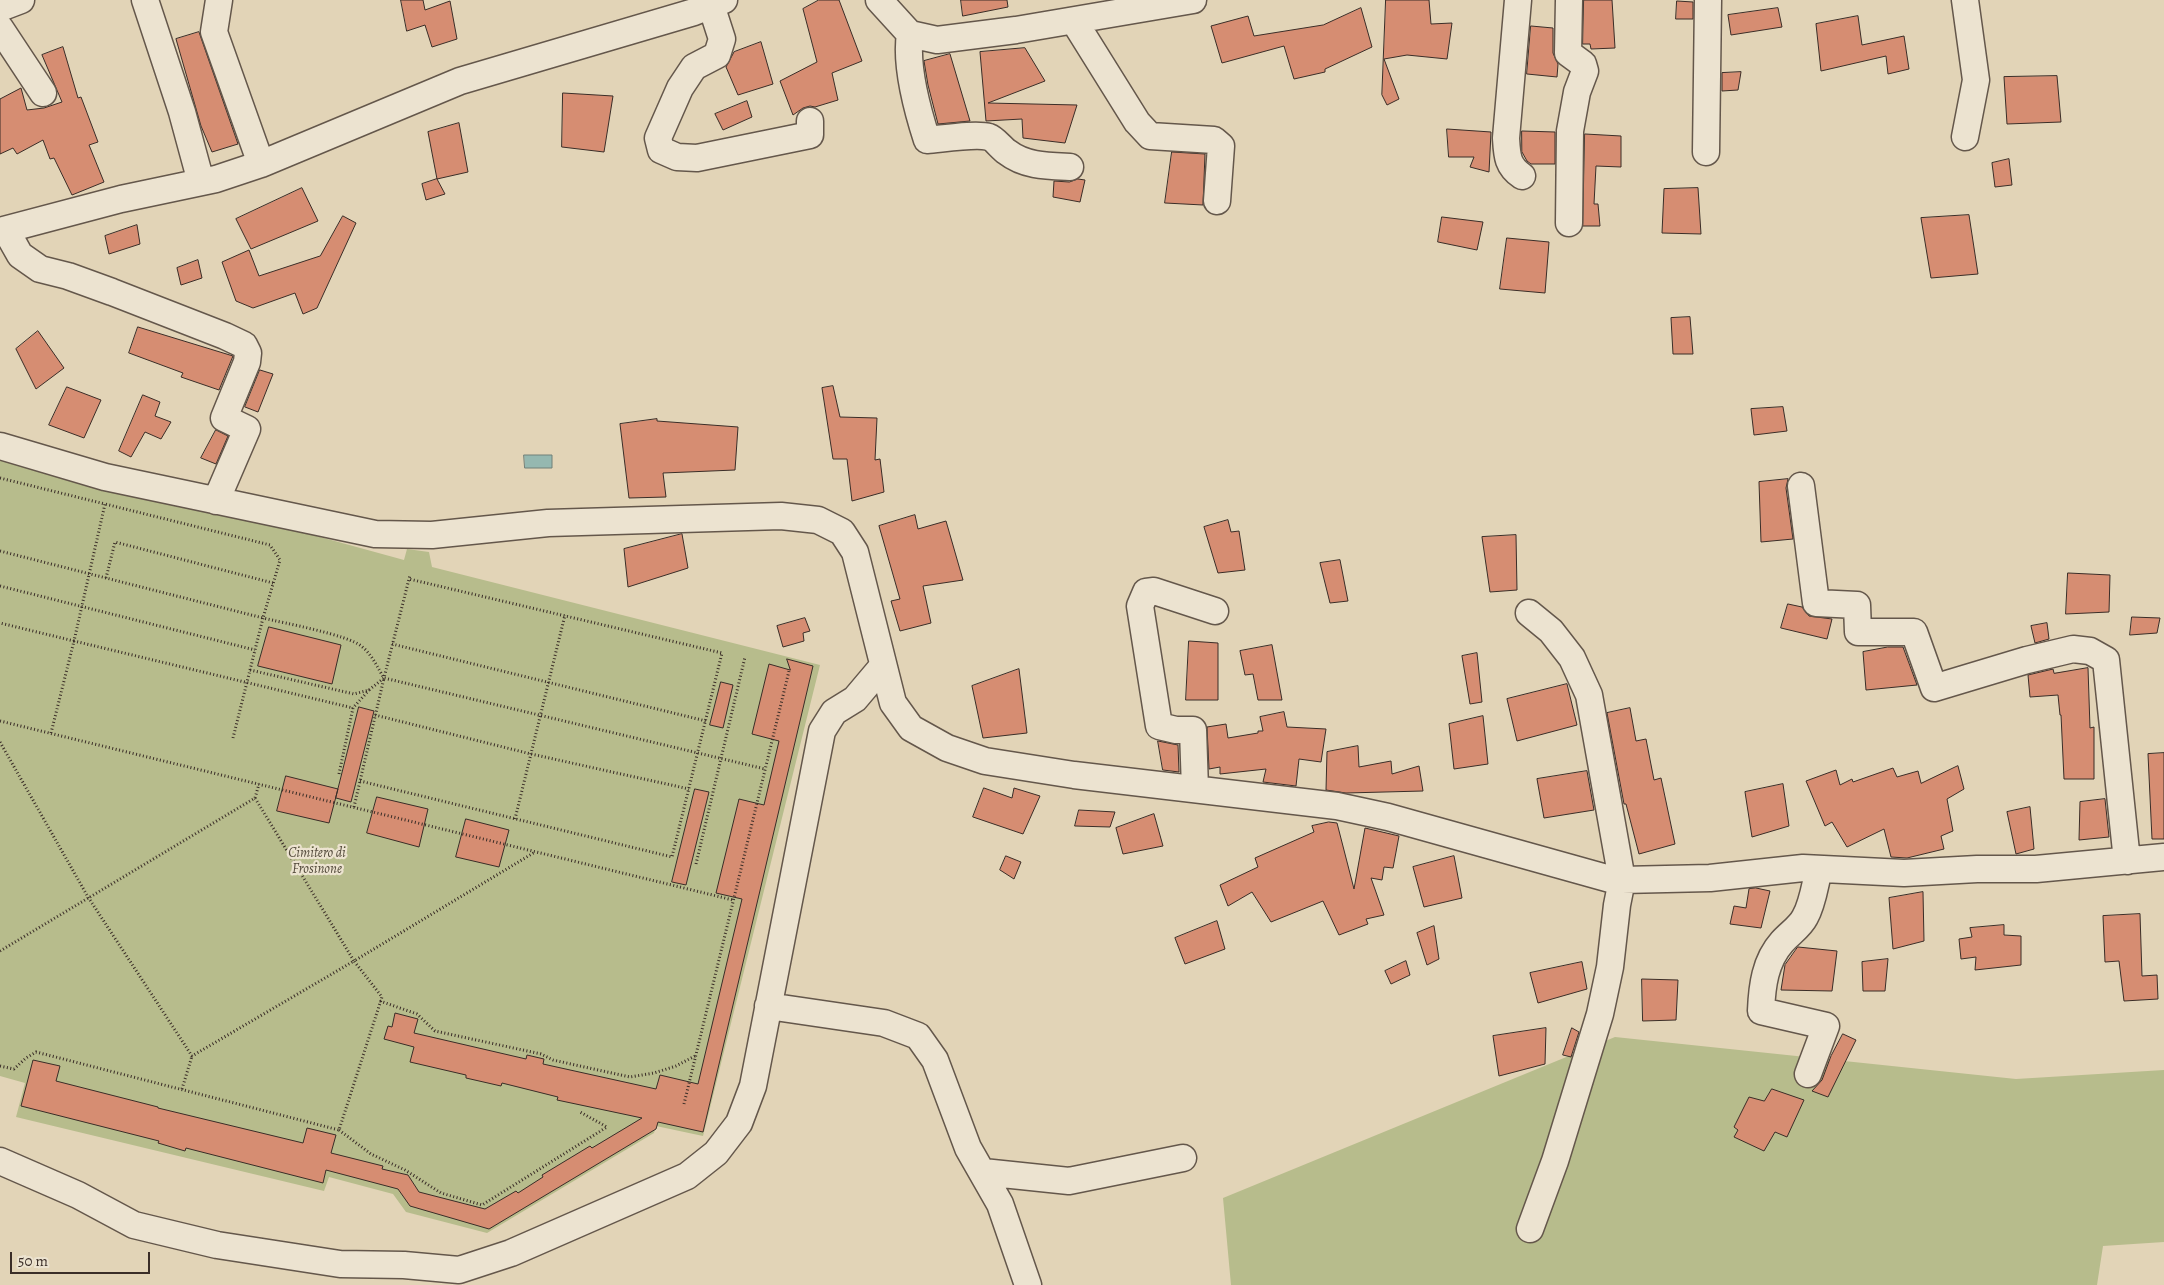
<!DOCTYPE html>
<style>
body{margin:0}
#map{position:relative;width:2164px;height:1285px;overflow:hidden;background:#e2d4b7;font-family:Alegreya,serif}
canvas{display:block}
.scale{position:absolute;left:10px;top:1252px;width:140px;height:22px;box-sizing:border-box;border:2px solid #3a2d27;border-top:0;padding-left:6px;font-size:15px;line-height:18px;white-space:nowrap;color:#3a2d27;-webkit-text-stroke:4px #ece3d0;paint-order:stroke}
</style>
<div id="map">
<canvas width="2164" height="1285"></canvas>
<div class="scale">50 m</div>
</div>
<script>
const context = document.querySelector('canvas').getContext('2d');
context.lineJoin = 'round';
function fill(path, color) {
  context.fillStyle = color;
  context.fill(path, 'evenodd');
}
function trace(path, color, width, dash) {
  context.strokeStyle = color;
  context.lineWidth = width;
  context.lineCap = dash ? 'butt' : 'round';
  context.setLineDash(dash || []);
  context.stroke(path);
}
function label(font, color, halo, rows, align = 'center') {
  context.font = font + ' Alegreya,serif';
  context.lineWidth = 4.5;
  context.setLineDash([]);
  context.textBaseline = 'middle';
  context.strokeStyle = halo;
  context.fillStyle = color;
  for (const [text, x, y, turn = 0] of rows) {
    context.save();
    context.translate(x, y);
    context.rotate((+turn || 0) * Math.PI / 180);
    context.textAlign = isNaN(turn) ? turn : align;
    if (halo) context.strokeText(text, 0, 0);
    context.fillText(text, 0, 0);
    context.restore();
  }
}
const green = new Path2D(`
 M0 459 291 529 404 560 407 549 429 552 432 567 820 665 703 1136 656 1126 654 1133 487 1233 406 1212 393 1194 329 1177 324 1191 16 1117 25 1083 0 1076Z
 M1615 1037 2016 1079 2164 1070V1242L2103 1246 2097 1285H1231L1223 1198Z`);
const water = new Path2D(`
 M524 455H552V468H525Z`);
const building = new Path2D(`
 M401 0H423L425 10 450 1 457 39 432 47 425 25 407 31Z
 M819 0H839L862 61 832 73 838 100 815 107 810 106 803 108 793 115 780 81 817 62 803 9Z
 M961 0H1007L1008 7 963 16Z
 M1386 0H1429L1431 24 1452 23 1447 59 1407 55 1384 59 1399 99 1387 105 1382 95Z
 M1584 0H1612L1615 48 1591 49 1590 44H1583Z
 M1677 1 1693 2V19H1676Z
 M1361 8 1372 47 1325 69V72L1294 79 1284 46 1222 63 1211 26 1248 16 1254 36 1323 25Z
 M1778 8 1782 27 1731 35 1728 15Z
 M1858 16 1862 45 1904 36 1909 69 1888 74 1886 56 1821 71 1816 24Z
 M1531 26 1553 28V53L1558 64 1557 77 1527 74Z
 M199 32 238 144 212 152 201 126 176 39Z
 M761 42 773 84 738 95 726 67 734 52Z
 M63 47 78 98 81 97 98 142 89 145 104 182 72 195 54 158 50 159 43 140 17 154 13 148 0 154V99L21 88 27 110 44 108 62 102 42 55Z
 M1025 48 1045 81 988 103 1077 105 1065 143 1023 138 1022 119 986 121 980 52Z
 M950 54 970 121 938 124 928 85 924 61Z
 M1741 72 1738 90 1722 91V73Z
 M2057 76 2061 122 2007 124 2004 77Z
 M563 93 613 96 604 152 562 147Z
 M747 101 752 117 723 130 715 114Z
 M459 123 468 172 437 179 428 132Z
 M1447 129 1491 132 1489 172 1470 167 1474 157H1449Z
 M1522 131 1555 132V164H1531L1527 161 1522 152Z
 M1585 134 1621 136V167L1596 166 1594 204H1598L1600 226H1583Z
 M1172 152 1205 154 1203 205 1165 203Z
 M2009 159 2012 185 1995 187 1992 163Z
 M437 179 445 194 426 200 422 184Z
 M1078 179 1085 180 1080 202 1053 197 1054 181 1069 182Z
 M302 188 318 221 251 249 236 219Z
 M1698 188 1701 234 1662 233 1664 189Z
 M1969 215 1978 274 1931 278 1921 218Z
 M343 216 356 223 317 308 303 314 295 293 253 308 236 301 222 262 249 250 259 276 320 256Z
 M1442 217 1483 222 1477 250 1438 242Z
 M137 225 140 244 109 254 105 236Z
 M1507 238 1549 242 1545 293 1500 289Z
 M198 260 202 278 181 285 177 268Z
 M1690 317 1693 354H1673L1671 318Z
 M138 327 233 356 219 390 181 377 183 373 129 353Z
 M38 331 64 368 36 389 16 349Z
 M260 370 273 374 258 412 245 407Z
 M833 386 840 417 877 418 875 460 880 459 884 492 852 501 847 459H833L822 388Z
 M67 387 101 400 84 438 49 425Z
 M143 395 160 402 155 416 171 422 161 439 145 432 131 457 119 451Z
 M1783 407 1787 431 1754 435 1751 409Z
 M657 419V421L738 427 735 470 663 473 666 497 629 498 620 424Z
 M216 430 228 436 216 464 201 458Z
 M1788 479 1786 488 1793 539 1761 542 1759 482Z
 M915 515 918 529 946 521 963 580 923 586 931 623 900 631 891 601 900 599 879 526Z
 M1228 520 1231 532 1239 531 1245 570 1218 573 1204 527Z
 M682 534 688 568 628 587 624 549Z
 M1516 535 1517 590 1490 592 1482 537Z
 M1340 560 1348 601 1330 603 1320 563Z
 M2068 573 2110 575 2109 612 2066 614Z
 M1788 604 1802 607 1809 616 1832 619 1827 639 1781 628Z
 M2132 617 2160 618 2157 633 2130 635Z
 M805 618 810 631 803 633 804 641 783 647 777 626Z
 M2047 623 2049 639 2035 643 2031 626Z
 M269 627 341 645 332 684 258 666Z
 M1189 641 1218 643V700H1186Z
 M1272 645 1282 700H1258L1253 674 1245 675 1240 651Z
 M1888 647H1903L1917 685 1866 690 1863 652Z
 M1477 653 1482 702 1470 704 1462 656Z
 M787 659 813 666 703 1132 658 1122 656 1129 489 1229 410 1206 398 1189 326 1170 323 1183 186 1148 185 1151 158 1143 159 1141 21 1106 33 1060 60 1066 56 1081 158 1107V1108L303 1143 307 1128 336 1135 331 1153 383 1166 382 1169 408 1175 419 1192 485 1209 516 1191 518 1193 543 1177 542 1175 590 1146 592 1148 642 1118 557 1100 558 1097 502 1083 501 1086 466 1078V1075L410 1062 414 1047 384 1039 388 1026 392 1027 395 1013 418 1019 414 1033 526 1059 527 1055 544 1059 543 1064 656 1089 660 1075 698 1084 742 899 716 893 739 799 764 805 779 741 752 734 769 664 790 670Z
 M2088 668 2090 728 2094 727V779H2064L2061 715H2060L2058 695 2030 697 2028 675 2053 669 2054 673Z
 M1019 669 1027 733 983 738 972 686Z
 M721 682 733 685 723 728 710 725Z
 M1567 684 1577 725 1517 741 1507 699Z
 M359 707 374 711 351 802 336 798Z
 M1630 708 1636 741 1646 739 1654 780 1661 778 1675 844 1639 854 1626 804H1624L1607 713Z
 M1284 712 1287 727 1326 729 1321 762 1299 759 1296 786 1263 782 1266 769 1220 774V767L1209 769 1207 727 1226 724 1228 738 1258 733V731H1263L1260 717Z
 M1483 716 1488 764 1454 769 1449 724Z
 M1158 741 1178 745 1179 772 1163 770Z
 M1358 746 1359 767 1391 761 1392 774 1419 766 1423 791 1346 793 1326 790 1327 752Z
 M2164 753V839H2152L2148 754Z
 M1958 766 1964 789 1947 799 1953 831 1941 836 1944 849 1907 858 1891 857 1884 829 1847 847 1832 822 1825 826 1806 781 1836 770 1840 785 1852 779 1853 782 1893 768 1897 777 1918 771 1921 783Z
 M1587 771 1594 810 1544 818 1537 779Z
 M286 776 338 789 329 823 277 811Z
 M1783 784 1789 826 1752 837 1745 792Z
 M984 788 1012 798 1014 788 1040 796 1023 834 973 817Z
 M695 789 709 792 686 885 672 882Z
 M377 797 428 809 419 847 367 833Z
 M2105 799 2109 837 2079 840 2080 802Z
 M2030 807 2034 849 2016 854 2007 812Z
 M1079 810 1115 812 1110 827 1075 826Z
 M1154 814 1163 846 1123 854 1116 828Z
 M466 819 509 830 499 867 456 857Z
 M1329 822 1337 823 1354 889 1365 828 1399 836 1393 868 1384 867 1382 880 1371 878 1384 915 1366 919 1368 924 1339 935 1323 901 1271 922 1252 892 1228 906 1220 885 1258 867 1255 858 1314 832 1312 826Z
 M1006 856 1021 862 1014 879 1000 870Z
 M1454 856 1462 898 1424 907 1413 867Z
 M1756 888 1770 891 1761 928 1730 924 1734 906 1746 908 1749 889Z
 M1923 892 1924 941 1893 949 1889 898Z
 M2140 914 2142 976 2157 975 2158 999 2124 1001 2119 961 2105 962 2103 916Z
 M1217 921 1225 949 1185 964 1175 938Z
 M2004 925V935L2021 936V965L1975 970 1976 957 1961 959 1959 939 1972 937 1970 928Z
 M1434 926 1439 959 1427 965 1417 933Z
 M1798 947 1837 951 1832 991 1781 990 1785 965Z
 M1888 959 1885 991H1863L1862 962Z
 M1406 961 1410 975 1391 984 1385 971Z
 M1582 962 1587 989 1538 1003 1530 973Z
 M1642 979 1678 980 1676 1020 1643 1021Z
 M1546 1028 1545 1064 1499 1076 1493 1036Z
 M1572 1028 1579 1032 1571 1057 1563 1055Z
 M1843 1034 1856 1040 1828 1097 1812 1091 1822 1080 1831 1056Z
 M1772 1089 1804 1100 1787 1137 1775 1132 1764 1151 1734 1137 1738 1130 1734 1127 1749 1097 1764 1101Z`);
const path = new Path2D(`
 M0 478 105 504 74 641 0 623
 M0 551 263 618 280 560 270 545 105 504
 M106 578 115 542 273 583
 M0 586 255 650
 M392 644 706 721
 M250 670 354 694 369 690 384 678 410 575
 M375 715 531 754 689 789
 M0 721 733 900
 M51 733 74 641 353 708
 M233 738 263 618C284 623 348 635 361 646 372 654 377 667 384 678
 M0 742 88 897 192 1056 354 961 255 798
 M339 774 353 708 369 690
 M360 781 672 857 722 653 409 579
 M354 807 384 678 765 769
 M515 819 565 615
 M696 864 745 657
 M0 951 255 798 259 784
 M380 1001 417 1014 435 1031 541 1054 553 1060 630 1077 654 1073 676 1066 695 1056
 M0 1066 14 1069 26 1058 36 1052 339 1130 382 997 354 961 535 852
 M182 1089 192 1056
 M684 1104 789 671
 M339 1130 371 1154 405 1170 441 1193 482 1205 607 1127 580 1112`);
const minor = new Path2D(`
 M145 0 182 112 201 182
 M219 0 214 32 261 164
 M879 0 910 34 937 40 1016 30 1193 0
 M1518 0 1506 138C1507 155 1507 166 1522 176
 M1965 0 1976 80 1965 137
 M711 5 722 39 717 55 694 67 680 88 658 138 661 150 677 157 697 158 810 135V121
 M0 8 21 0
 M1074 21 1137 122 1150 136 1214 140 1221 146 1217 201
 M0 28 43 93
 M910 34C905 66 917 109 927 140 941 139 976 133 989 137 995 139 1001 148 1007 152 1025 166 1047 166 1070 167
 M1706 152 1708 0
 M1569 223 1570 131 1577 92 1585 71 1583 64 1568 53 1569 0
 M6 230 20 255 40 269 68 276 112 292 225 336 244 345 248 353 247 362 224 418 247 429 216 501
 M0 231 121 199 216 179 261 164 460 81 694 12 724 0
 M0 446 105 477 375 534 432 535 548 523 781 516 818 520 842 532 855 552 893 703 911 728 947 748 985 761 1074 775 1337 806 1388 817 1610 879 1622 880 1710 878 1803 868 1904 873 1977 869H2036L2164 857
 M1801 486 1816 603 1857 605 1858 632H1914L1934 688 2027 660 2073 649 2090 651 2106 660 2127 861
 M1529 613 1551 631 1572 658 1589 695 1622 880 1617 905 1610 967 1600 1014 1555 1161 1530 1229
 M1195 789 1193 730H1176L1159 726 1140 606 1146 592 1154 591 1215 611
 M768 1006 884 1023 918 1036 935 1060 968 1148 1000 1204 1028 1285
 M1808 1074 1826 1026 1761 1011C1762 986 1765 961 1782 942 1790 933 1800 927 1805 917 1813 903 1815 884 1819 869
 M0 1161 78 1195 134 1225 217 1245 340 1264 404 1265 459 1270 511 1253 687 1176 716 1153 739 1123 753 1086 822 731 834 712 855 699 882 667
 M983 1172 1069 1181 1183 1158`);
const parkNames = [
 ["Cimitero di",317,854],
 ["Frosinone",317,870]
];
fill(green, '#b7bc8c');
fill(water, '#95b8b0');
trace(water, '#718079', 1);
fill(building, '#d68d72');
trace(building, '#3a2d27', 1);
trace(minor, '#64574b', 29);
trace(path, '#3a2d27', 3, [1, 2.5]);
trace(minor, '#ece3d0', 26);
label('italic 14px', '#534a3b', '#ece3d0', parkNames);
</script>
